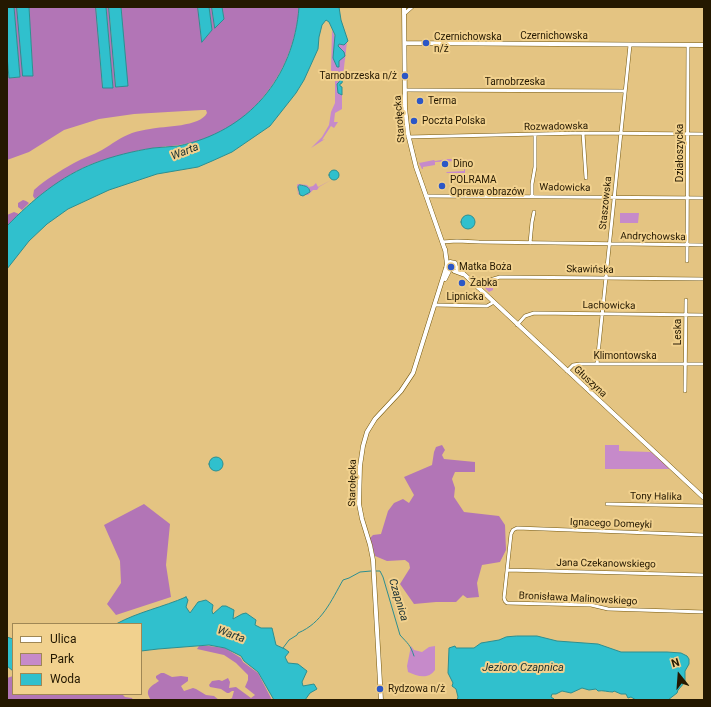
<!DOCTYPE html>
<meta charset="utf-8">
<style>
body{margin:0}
#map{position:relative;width:711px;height:707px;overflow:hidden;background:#e4c482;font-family:Roboto,sans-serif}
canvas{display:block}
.frame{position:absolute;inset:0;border:8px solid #241800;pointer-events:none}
.legend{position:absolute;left:12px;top:623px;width:130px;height:72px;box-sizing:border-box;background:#f1d18e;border:1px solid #9f8755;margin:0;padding:5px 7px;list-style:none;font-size:12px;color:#241800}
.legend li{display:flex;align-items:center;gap:8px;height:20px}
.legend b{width:20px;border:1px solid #9f8755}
.north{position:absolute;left:659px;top:655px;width:40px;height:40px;-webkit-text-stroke:3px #f1d18e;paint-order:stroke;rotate:343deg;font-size:11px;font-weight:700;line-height:16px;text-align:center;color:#241800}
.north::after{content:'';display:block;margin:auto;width:14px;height:18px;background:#241800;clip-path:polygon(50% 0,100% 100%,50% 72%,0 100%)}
</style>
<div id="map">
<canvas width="711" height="707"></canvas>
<div class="frame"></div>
<ul class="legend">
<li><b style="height:5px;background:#fff"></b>Ulica</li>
<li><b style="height:11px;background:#c68aca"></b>Park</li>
<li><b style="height:11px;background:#30c0cd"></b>Woda</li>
</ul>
<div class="north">N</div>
</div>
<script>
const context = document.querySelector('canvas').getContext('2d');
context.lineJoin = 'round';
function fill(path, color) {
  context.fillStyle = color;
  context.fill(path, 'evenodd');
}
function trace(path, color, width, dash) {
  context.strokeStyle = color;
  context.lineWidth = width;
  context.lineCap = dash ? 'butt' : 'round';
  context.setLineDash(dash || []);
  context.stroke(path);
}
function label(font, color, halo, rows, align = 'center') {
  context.font = font + ' Roboto,sans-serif';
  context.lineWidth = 4;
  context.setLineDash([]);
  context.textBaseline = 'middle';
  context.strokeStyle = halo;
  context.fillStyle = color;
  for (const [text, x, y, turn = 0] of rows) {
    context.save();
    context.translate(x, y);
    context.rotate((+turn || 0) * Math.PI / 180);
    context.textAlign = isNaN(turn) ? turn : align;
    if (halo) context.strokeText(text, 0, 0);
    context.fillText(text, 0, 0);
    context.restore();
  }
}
const green = new Path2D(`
 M332 30 335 37 333 58 339 61 344 52 338 46 339 44 344 45 347 42 343 76 339 72 338 73 340 94 342 95V109L335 113 334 122H338L334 128 331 126 322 140 325 139 311 148 322 137 329 125 331 112 335 103V79L331 70Z
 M447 159H465V173H446L447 172 464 171V169H461L458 167 457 161 435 162V165L423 167V169H422L419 163 434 160 435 161Z
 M331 180 319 187 317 190H313L308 195H304L309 193 310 190 306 186 300 185 298 192 300 195 298 194 297 185 298 184 307 185 309 187 313 186 316 183 318 187Z
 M620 213H639L638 223H620Z
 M493 280 495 281 496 284H492L491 285 493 288V290L489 292 483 286Z
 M605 445H619V451L651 452 671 469H605Z
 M411 646 414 650 422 652 429 647 435 646V670C428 680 417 676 408 672L407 666Z`);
const forest = new Path2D(`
 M14 7H17L24 76 33 75 29 7H96L103 88 113 87 106 7H109L116 87 127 85 121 7H198L202 41 212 30 209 7H212L215 27 224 19 222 7H299C295 66 258 121 201 140 185 145 169 146 153 148 134 151 115 156 97 162 74 170 54 185 35 199L33 196 34 190C46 179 60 171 74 163 83 158 93 155 102 150 112 144 121 137 132 133 137 131 144 130 150 129 164 126 200 127 207 113L206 110H202L134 114 99 119 64 130 29 152 7 160V56L9 78 20 77Z
 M23 200 26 201 29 203 22 210 18 207V203Z
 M14 212 19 214 7 226V215Z
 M442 445 445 450 442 455 444 459 475 462V472H455L452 479 455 488 454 497 464 512 499 516 505 525 506 550 500 562 482 565 477 583 479 597 467 598 463 595 456 602H436L414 604 400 584 410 568 409 563 405 560 387 561 375 556 370 538 373 535 381 534 388 511 394 503 403 499 409 503 414 495 404 477 432 465 434 452 436 447Z
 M144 504 170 524 166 565 171 597 116 615 107 604 121 583 120 561 104 525Z
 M199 646H209L225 648 241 658 243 662 258 673 272 700H228L232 698 234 691H232L229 693H227L221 689 210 687 209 685 212 681 219 680 222 681 228 678 230 682 229 688 236 687 251 698 255 695 245 687 248 680V675L236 663 224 655 197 649Z
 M161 673H164L172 677 181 676 188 677V681L181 686 184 691 193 688 196 689 206 695 214 696 219 700H151C144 690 150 687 159 681L156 678V676Z
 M13 676V694H122L125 697 132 698 133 700H7V678Z`);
const water = new Path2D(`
 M7 7H14L20 77 9 78 7 56Z
 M17 7H29L33 76H23Z
 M96 7H106L113 88H103Z
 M109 7H121L128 86 116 87Z
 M198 7H209L212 30 202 42Z
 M212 7H222L224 19 215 28Z
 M299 7H339L341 20 348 41 344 45 339 44 338 46 344 52 345 56 339 61V67H337L333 58 335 35 329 22 326 20 322 25 319 37 318 49 304 80 296 93 270 126 232 152 212 161 198 167 157 174 109 190 68 209 47 224 29 241 7 269V226C32 200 61 176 95 163 113 156 134 151 153 148 161 147 170 147 178 146 248 132 294 78 299 7Z
 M339 72 343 76 342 83 340 84V86L342 87V95L338 93 337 84 339 82Z
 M329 175a5 5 0 1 1 10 0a5 5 0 1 1-10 0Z
 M300 185C305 186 309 186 310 192L303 196 300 195 298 187Z
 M461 222a7 7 0 1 1 14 0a7 7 0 1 1-14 0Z
 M209 464a7 7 0 1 1 14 0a7 7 0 1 1-14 0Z
 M186 597 188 600 186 607 190 613 198 602 206 600 213 605 212 611 213 614 222 606H226L234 610 233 619 242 614 246 613 256 620 255 625 261 628H272L276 645 285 649 289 652 285 657 288 663 298 664 307 671 302 682 303 686 314 684 317 689 310 693 305 700H274L258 672 244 661 241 656 225 648 209 645 158 649 141 651V624H116C138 612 163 607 186 597Z
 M517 636H537L557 641 598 644 621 652H667L681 653 687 656 689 659V664L685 671V682L678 690 677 693 668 700H636L631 697 628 698 626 694H621L614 691 613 692C608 692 603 690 598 691L596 689 589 690 582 688 571 693 562 691 556 694H552L551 697 554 699 549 700H457L458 697 456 689 452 686 453 683 448 673 449 648 455 646 456 648H474L481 643 499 640 506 637Z
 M7 637 13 639V671L7 666Z`);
const stream = new Path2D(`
 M376 571H380L383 577 400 635C408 644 410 644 414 656
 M283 648 289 640 297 635 298 633C322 623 331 601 343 580L349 578 360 572 371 571`);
const minor = new Path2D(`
 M404 14 412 7
 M405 90 625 91
 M583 133 586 178
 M408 137 583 133 704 134
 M426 196 704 198
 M532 196V184L535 167V135
 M442 242 457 241 479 242 704 245
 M530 243 532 222 534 212
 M687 261 688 45
 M478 288 490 280 500 277 704 279
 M435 305 487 306 494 302
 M517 325 525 316 534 313 704 315
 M597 364 630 45
 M567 371 573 365 580 364H704
 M685 391 686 300
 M607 504 704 506
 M704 535 517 528 513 530 511 534 504 598 505 601 507 603 591 605 608 609 704 612
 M507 570 704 575`);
const tertiary = new Path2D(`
 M404 7 405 108 408 134 416 167 445 250
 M405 43 704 45
 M450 262 455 263 456 267 466 276 704 498
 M454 271 462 274
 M445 279 449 271
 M381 700 373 560 370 545 362 519 359 504 360 466 363 446 367 432 375 419 401 391 413 373 446 268 447 264 445 249`);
const markers = [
 [426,43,4,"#2c57c6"],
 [405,76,4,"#2c57c6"],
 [420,101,4,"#2c57c6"],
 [414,121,4,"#2c57c6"],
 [445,164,4,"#2c57c6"],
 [442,186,4,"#2c57c6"],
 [451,267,4,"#2c57c6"],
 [462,283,4,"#2c57c6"],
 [380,689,4,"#2c57c6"]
];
const streetNames = [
 ["Czernichowska",554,36],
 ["Tarnobrzeska",515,82],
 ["Starołęcka",400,119,-95],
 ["Rozwadowska",556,127,-1],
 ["Działoszycka",680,153,-90],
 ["Wadowicka",565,188,1],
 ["Staszowska",606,203,-84],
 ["Andrychowska",653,237,1],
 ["Skawińska",590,270,1],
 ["Lipnicka",465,297],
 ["Lachowicka",609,306,1],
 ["Leska",678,332,-90],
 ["Klimontowska",625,356],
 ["Głuszyna",590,382,43],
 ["Starołęcka",353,483,-89],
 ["Tony Halika",656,497,1],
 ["Ignacego Domeyki",611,524,2],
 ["Jana Czekanowskiego",606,564,1],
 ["Bronisława Malinowskiego",578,599,3]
];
const poiNames = [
 ["Czernichowska",434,37],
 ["n/ż",434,49],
 ["Tarnobrzeska n/ż",397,76,"right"],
 ["Terma",428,101],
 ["Poczta Polska",422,121],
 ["Dino",453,164],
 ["POLRAMA",450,180],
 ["Oprawa obrazów",450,192],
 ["Matka Boża",459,267],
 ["Żabka",470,283],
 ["Rydzowa n/ż",388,689]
];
const waterNames = [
 ["Warta",185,152,-21],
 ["Czapnica",398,600,73],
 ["Warta",231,635,20],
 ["Jezioro Czapnica",523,668]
];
fill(green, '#c68aca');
fill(forest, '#b275b6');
fill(water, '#30c0cd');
trace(water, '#2c8e90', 1);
trace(stream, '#2c8e90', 1);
trace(minor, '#73570e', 4);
trace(tertiary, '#73570e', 5);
trace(minor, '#fff', 3);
trace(tertiary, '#fff', 4);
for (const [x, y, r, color] of markers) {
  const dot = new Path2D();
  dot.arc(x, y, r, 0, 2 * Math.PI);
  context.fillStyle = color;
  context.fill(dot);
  trace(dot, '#f1d18e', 1.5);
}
label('10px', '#241800', '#f1d18e', streetNames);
label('10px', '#241800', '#f1d18e', poiNames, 'left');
label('italic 11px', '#193033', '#f1d18e', waterNames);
</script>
